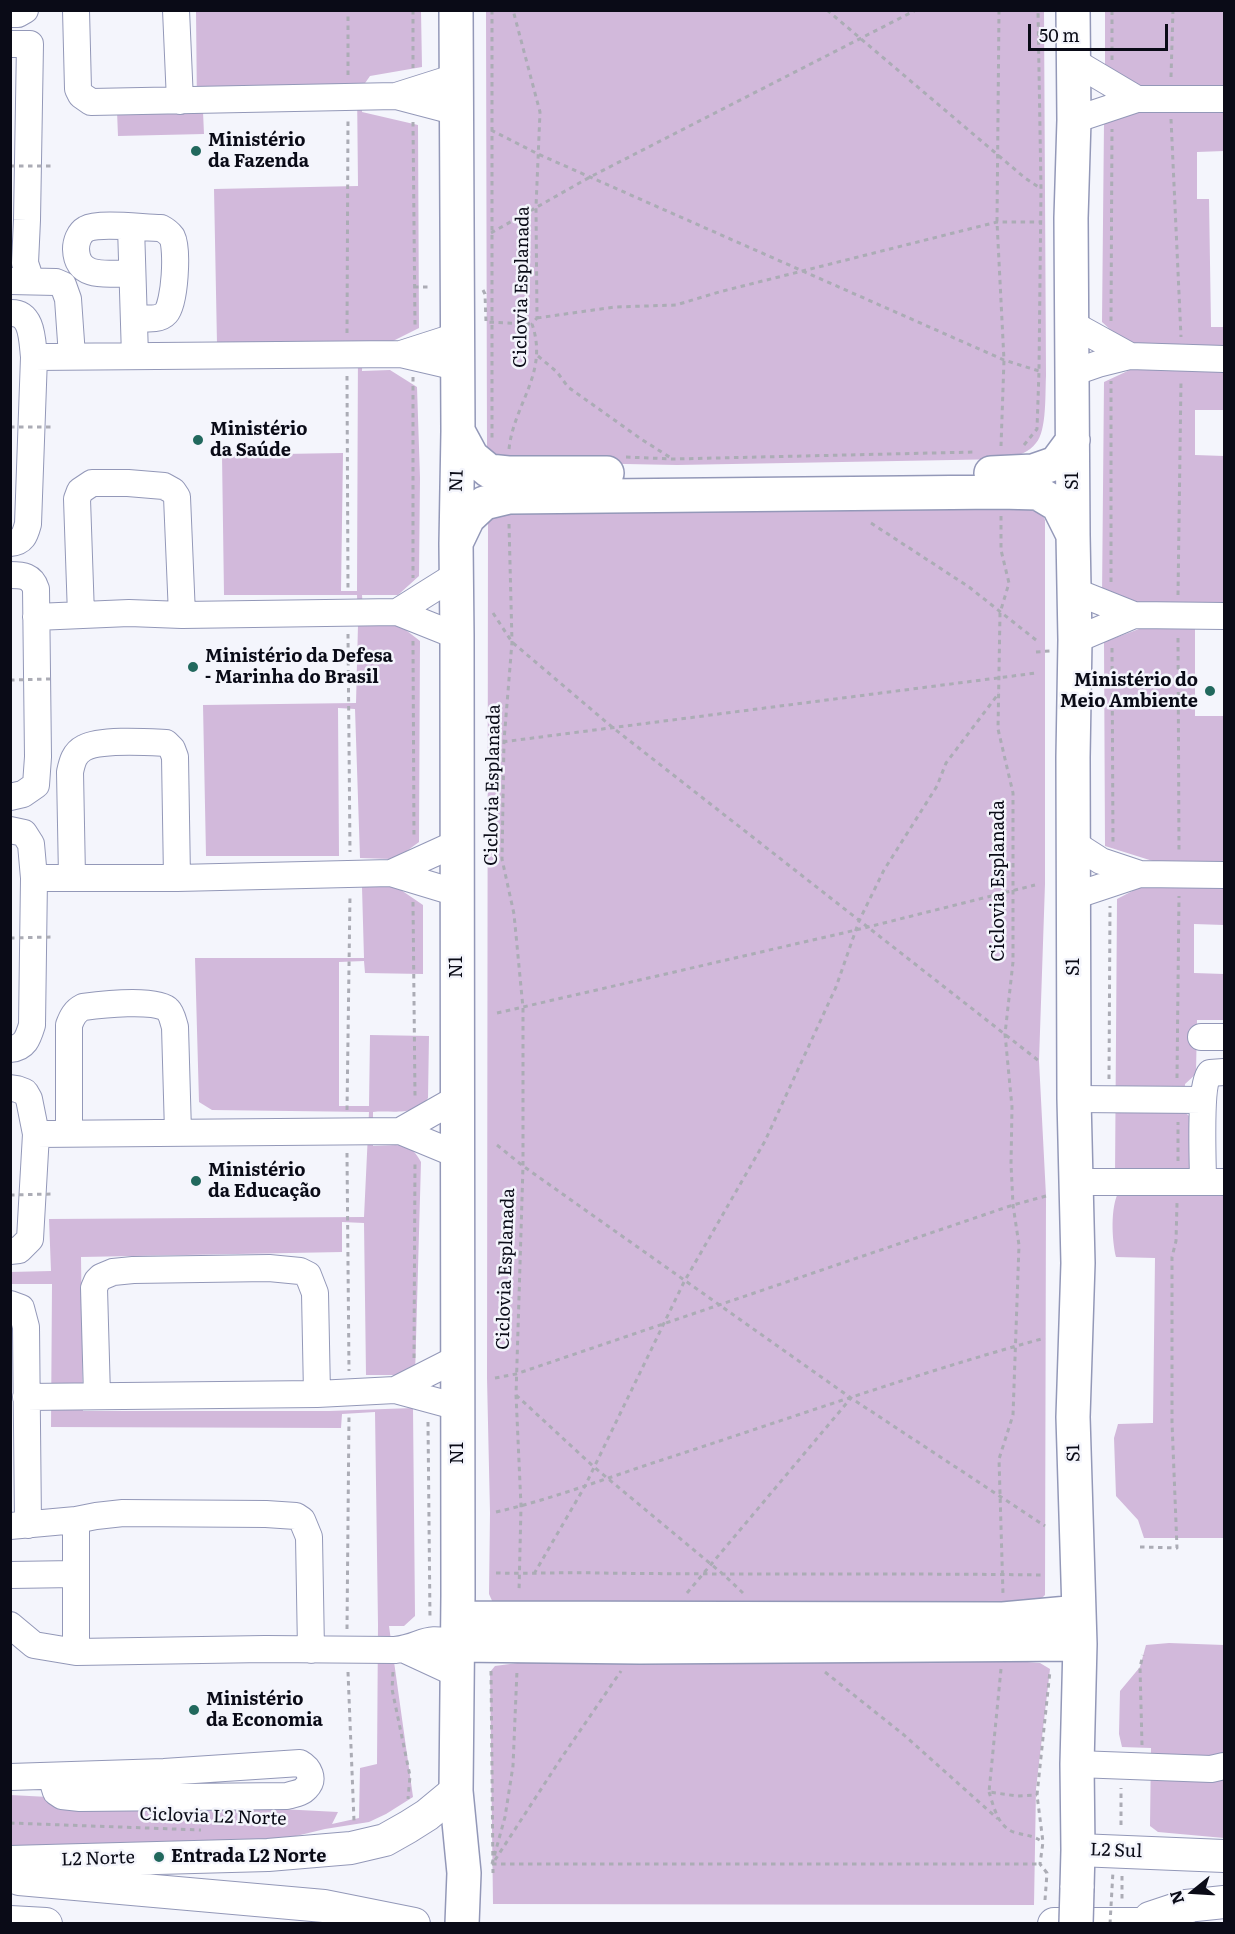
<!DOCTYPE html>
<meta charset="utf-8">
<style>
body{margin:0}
#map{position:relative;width:1235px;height:1934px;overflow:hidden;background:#f4f5fc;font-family:Literata,serif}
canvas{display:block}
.frame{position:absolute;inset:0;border:12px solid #0a0b17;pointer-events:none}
.north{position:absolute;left:1163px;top:1862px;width:60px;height:60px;-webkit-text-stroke:4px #f4f5fc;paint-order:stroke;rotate:252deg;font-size:16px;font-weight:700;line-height:24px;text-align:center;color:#0a0b17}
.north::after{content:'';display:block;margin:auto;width:21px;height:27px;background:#0a0b17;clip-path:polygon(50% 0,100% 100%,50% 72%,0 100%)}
.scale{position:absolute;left:1028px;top:24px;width:140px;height:27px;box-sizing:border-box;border:3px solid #0a0b17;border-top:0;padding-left:8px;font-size:18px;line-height:21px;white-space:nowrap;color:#0a0b17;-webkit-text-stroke:4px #f4f5fc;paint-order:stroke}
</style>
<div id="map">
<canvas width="1235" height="1934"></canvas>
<div class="frame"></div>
<div class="north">N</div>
<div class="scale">50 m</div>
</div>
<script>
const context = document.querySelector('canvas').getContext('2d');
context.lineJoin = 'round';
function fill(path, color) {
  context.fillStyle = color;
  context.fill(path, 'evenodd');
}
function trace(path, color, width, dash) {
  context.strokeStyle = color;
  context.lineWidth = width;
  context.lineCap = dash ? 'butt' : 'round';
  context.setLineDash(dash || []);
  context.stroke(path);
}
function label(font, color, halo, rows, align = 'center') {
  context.font = font + ' Literata,serif';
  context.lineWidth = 5;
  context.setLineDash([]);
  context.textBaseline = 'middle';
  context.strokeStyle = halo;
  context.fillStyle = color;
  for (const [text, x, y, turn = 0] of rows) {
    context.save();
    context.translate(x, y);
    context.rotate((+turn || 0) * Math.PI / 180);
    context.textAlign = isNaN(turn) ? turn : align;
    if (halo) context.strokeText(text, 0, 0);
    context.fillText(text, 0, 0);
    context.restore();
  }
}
const green = new Path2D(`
 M196 11H421L422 67 370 76 363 86 362 112 418 125 419 328 389 343 363 344 362 371 390 370 417 387 420 478 419 576 398 595H362L364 625 398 624 420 641 419 842 396 859 398 888 423 905V974L365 973 364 961 339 962V1106H369L370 1035 429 1036 428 1098C416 1117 392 1110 373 1112V1146C396 1146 409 1139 421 1162L415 1375H366L364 1223 342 1222V1252L81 1257 83 1411H329L413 1408 415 1616 404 1626H389L413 1797 386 1814 369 1822 325 1829 263 1844 11 1849 10 1795 338 1812 332 1824 359 1818 360 1768 377 1764 378 1625 375 1412 342 1414 341 1428 51 1427 52 1284H11L10 1272 51 1271 49 1219 364 1217 369 1112 212 1110 199 1102 195 958H364L362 887H392L390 859 360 858 355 709 338 708 339 856H206L203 705 356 703 358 625 357 595H224L222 455 343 453 341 591H357L358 345 217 344 214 189 358 186 357 86 202 89 204 134 118 136 117 111 197 109Z
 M486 11H1044L1046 376C1045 392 1047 431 1036 443 1029 452 1018 456 1007 459L677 465 574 463 497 457 487 452Z
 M1105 11H1224V94L1148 91 1105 68Z
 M1147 108H1224V151L1197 152V199H1209L1211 327H1224L1223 410H1195V455L1224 456V608H1117L1102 597 1104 382 1134 368 1135 352 1102 322 1104 123Z
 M1000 508 1031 510 1042 513 1045 520V884L1039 1061 1046 1196 1045 1595 1037 1603H493L489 1594 490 1513 487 1378 488 516 490 511Z
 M1147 626H1195V716H1224V868H1175L1105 846 1104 642Z
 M1144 885 1224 886V925L1194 924V973L1224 974V1020H1197L1196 1074 1185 1084 1186 1113 1191 1118 1195 1176H1115L1117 899Z
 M1218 1190 1224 1195V1538H1144L1138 1520 1116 1496 1114 1438 1118 1424 1153 1423 1155 1258 1116 1257C1112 1240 1110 1207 1119 1191Z
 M1169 1643 1224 1645V1838L1158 1832 1150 1826 1151 1748 1122 1747 1119 1734 1120 1691 1140 1667 1146 1645Z
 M562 1657H965L1040 1663 1050 1669 1036 1789 1034 1905 493 1904 490 1672 495 1666Z`);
const path = new Path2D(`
 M413 10V68
 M492 10V439
 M827 10 1025 178 1040 188
 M999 10 997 222 1004 360 1001 446
 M1112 60V10
 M348 75V10
 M1171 77 1173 10
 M1171 119 1181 337
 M413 122 415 326
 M491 130 538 154 1004 360 1039 371
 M491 233 590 177 916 10
 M414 287H431
 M483 290 485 294 486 322 532 324
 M537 318 615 307 676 305 719 292 997 222H1040
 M1111 321 1112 129
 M347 333 348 118
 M538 356 557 372 568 387 641 439 671 458
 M347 376 348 591
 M413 377V578
 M1024 445 1037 429 1039 371 1041 189 1038 10
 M509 449C514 403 549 373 532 324L537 318 536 207 540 112 513 10
 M626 457 673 459 976 452
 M1001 516V550L1009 583 1000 613 998 729 1013 793V962L1005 1034 1012 1107 1011 1164 1013 1205 1019 1245 1013 1415 999 1459 1003 1594
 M871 523 969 587 1036 640
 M509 524 512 642 504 741 502 859 514 914 523 1008V1166L516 1395 521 1506 519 1592
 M1111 582V381
 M1178 595 1181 380
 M493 613 512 642 612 727 1039 1061
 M348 634 350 852
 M1178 638 1179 853
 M413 641 414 839
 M1112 648 1113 843
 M1036 652 1050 651
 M494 743 1036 673
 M413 902 415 1097
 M497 1013 856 930 1035 885
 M1177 1078 1179 896
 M1109 1079 1110 906
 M347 1110 350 895
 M497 1145 523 1166 851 1398 1045 1526
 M347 1153 349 1371
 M1178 1161V1122
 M414 1358 415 1160
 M495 1378 516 1374 1013 1205 1046 1196
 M516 1395 594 1467 724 1575 743 1593
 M428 1422 430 1620
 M496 1512C553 1499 609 1477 665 1459 791 1418 917 1373 1045 1338
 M1140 1547 1177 1548 1172 1422V1257L1176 1241 1177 1203
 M496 1573C530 1574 563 1572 597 1573 746 1575 896 1573 1045 1575
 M534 1574 585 1486 684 1282 765 1141 836 987 859 921 884 870 937 786 946 763 999 693
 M687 1593 851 1398
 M347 1629 349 1414
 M1001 1669 989 1792 1017 1796 1037 1795
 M491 1671 493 1873
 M348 1672 354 1821
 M393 1672 392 1689 410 1776 408 1799
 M825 1672 904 1735 998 1819
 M1142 1745 1140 1667 1143 1655
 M989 1792C994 1807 998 1829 1017 1833 1028 1836 1032 1835 1043 1842
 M10 1823 201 1830
 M1121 1825V1788
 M495 1860 560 1760 621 1671
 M492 1864 505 1817 513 1766 517 1670
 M492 1864H1040
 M1122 1876V1900
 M1045 1900 1047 1873 1040 1864 1043 1842 1037 1795 1050 1671`);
const minor = new Path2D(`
 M76 10 78 89 81 95 91 102 396 96 456 77
 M176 10 180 101
 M10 14H18L25 10
 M10 44H30L27 220 25 263 31 281
 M1073 61 1137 99
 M396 96 457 112
 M1074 120 1137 99H1224
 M131 227 135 356
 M132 273C111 273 77 281 76 249 76 242 79 233 86 229 99 222 144 228 161 228 165 230 169 233 172 237 178 249 175 303 166 313 159 321 144 318 134 318
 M10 281 56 282 63 285 68 299 72 356
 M10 313C33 312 32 340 34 357L28 524C25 535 23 542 10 543
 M1072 324 1130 356
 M401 354 457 336
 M34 357 401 354 457 367
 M1072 373 1098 364 1130 356 1224 359
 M10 575C23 575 32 576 36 589L38 757 36 785 23 794 10 797
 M1074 591 1134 615 1224 616
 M397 612 456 575
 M81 615 77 499 80 491 92 483H128L164 486 173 491 177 497 182 615
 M36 617 129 613 182 615 397 612 457 636
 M1075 640 1134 615
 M10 830 24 833 31 844 34 878 32 1025C28 1038 25 1048 10 1049
 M1073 843 1101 861 1140 874 1224 875
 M391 873 457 843
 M72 877 70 772C72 763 74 753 84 748 101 739 146 742 166 743L172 749 175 757 177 878
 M34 878H177L391 873 457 893
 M1074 896 1140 874
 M1201 1037H1224
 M10 1088 17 1089 25 1092 29 1099 36 1134 30 1239 19 1250 10 1251
 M1074 1099 1203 1100
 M400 1131 458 1098
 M69 1133V1025C72 1017 75 1011 83 1007 98 1005 158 998 168 1010 172 1014 173 1021 175 1027L178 1132
 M36 1134 400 1131 458 1155
 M1076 1182H1224
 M1203 1182C1203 1162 1199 1085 1210 1073L1224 1072
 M10 1304 21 1308 26 1327 28 1525
 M395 1390 458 1358
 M97 1396 94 1288 97 1281 101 1277 113 1272 133 1270 269 1268 300 1271 308 1275 315 1293 317 1394
 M26 1397 317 1394 395 1390 458 1407
 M76 1520V1652
 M10 1526 76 1520 96 1516 123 1513 266 1514 296 1516 302 1520 309 1537 311 1650
 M10 1575 75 1574
 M10 1625 34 1645 76 1652 265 1649 395 1650C424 1647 424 1633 457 1645
 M403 1649 457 1674
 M1077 1764 1211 1769 1224 1766
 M10 1777 164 1772 300 1763C309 1768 315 1779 306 1788 302 1793 293 1794 287 1796L80 1798 62 1796 56 1792 51 1776`);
const major = new Path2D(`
 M1078 1850 1224 1856
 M10 1862 268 1855 351 1848 385 1840 408 1827 427 1815 456 1791
 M19 1879 324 1906 414 1924
 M1150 1918 1186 1906 1224 1902
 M10 1922 46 1924
 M1054 1924H1179`);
const highway = new Path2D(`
 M456 10 458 431 456 544 457 636 458 1595 456 1791 464 1873 462 1924
 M1073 10 1074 120 1071 218 1073 535 1075 640 1073 757 1074 1099 1078 1263 1073 1417 1080 1644 1077 1764 1078 1850 1077 1888
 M458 431 472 457 489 471 508 473H607
 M991 473 1033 471 1056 463 1073 440
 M456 543 468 518 484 503 509 497 1000 492 1038 493 1058 505 1073 535
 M458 1618 1003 1619 1079 1612
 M457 1645 640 1647 1080 1644`);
const pathBridge = new Path2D(`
 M10 166H54
 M10 427H53
 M10 680 50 679
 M10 938 52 937
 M10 1195 52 1194
 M1110 1924 1113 1871`);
const highwayBridge = new Path2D(`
 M1076 1924 1077 1888`);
const markers = [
 [196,151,6,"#21685d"],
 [198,440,6,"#21685d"],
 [193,667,6,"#21685d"],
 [1210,691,6,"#21685d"],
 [196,1181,6,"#21685d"],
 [194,1710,6,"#21685d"],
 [159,1857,6,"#21685d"]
];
const poiNames = [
 ["Ministério",208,141],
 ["da Fazenda",208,162],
 ["Ministério",210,430],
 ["da Saúde",210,451],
 ["Ministério da Defesa",205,657],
 ["- Marinha do Brasil",205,678],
 ["Ministério do",1198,681,"right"],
 ["Meio Ambiente",1198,702,"right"],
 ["Ministério",208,1171],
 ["da Educação",208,1192],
 ["Ministério",206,1700],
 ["da Economia",206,1721],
 ["Entrada L2 Norte",171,1857]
];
const streetNames = [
 ["Ciclovia Esplanada",522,287,-89],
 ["N1",457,481,-88],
 ["S1",1073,481,-90],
 ["Ciclovia Esplanada",493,785,-89],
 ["Ciclovia Esplanada",999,881,-90],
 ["N1",457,967,-90],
 ["S1",1074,967,-90],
 ["Ciclovia Esplanada",506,1269,-88],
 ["N1",458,1453,-90],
 ["S1",1074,1453,-91],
 ["Ciclovia L2 Norte",213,1817,2],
 ["L2 Sul",1116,1851,2],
 ["L2 Norte",98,1859,-2]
];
fill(green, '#d2b9db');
trace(minor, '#9398b8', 28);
trace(major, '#9398b8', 34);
trace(highway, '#9398b8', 36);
trace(path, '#abacb5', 3, [4.5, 4.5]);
trace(minor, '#fff', 26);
trace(major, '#fff', 32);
trace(highway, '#fff', 33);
trace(highwayBridge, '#9398b8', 36, []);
trace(pathBridge, '#abacb5', 3, [4.5, 4.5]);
trace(highwayBridge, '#fff', 33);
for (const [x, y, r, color] of markers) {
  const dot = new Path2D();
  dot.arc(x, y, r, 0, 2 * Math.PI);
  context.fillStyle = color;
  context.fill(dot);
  trace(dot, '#f4f5fc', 2);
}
label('bold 18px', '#0a0b17', '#f4f5fc', poiNames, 'left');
label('18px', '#0a0b17', '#f4f5fc', streetNames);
</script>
